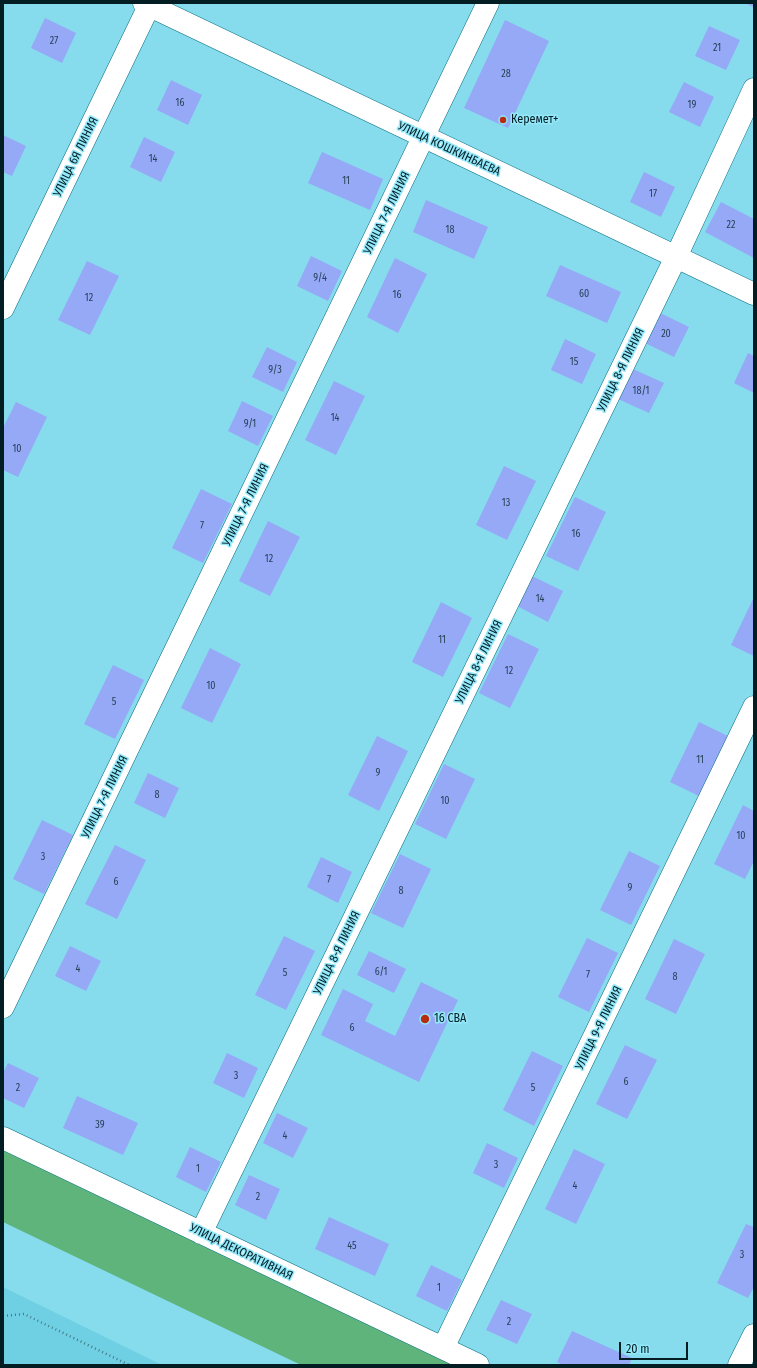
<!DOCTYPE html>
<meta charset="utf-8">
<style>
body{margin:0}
#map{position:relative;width:757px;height:1368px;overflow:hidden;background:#86dbed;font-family:"Fira Sans Condensed",sans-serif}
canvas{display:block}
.frame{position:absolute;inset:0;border:4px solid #031e23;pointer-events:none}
.scale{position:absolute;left:619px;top:1342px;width:69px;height:18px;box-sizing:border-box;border:2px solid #031e23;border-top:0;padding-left:5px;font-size:12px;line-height:14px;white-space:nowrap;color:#031e23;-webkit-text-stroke:3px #93e8fa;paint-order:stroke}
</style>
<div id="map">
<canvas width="757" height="1368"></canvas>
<div class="frame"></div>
<div class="scale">20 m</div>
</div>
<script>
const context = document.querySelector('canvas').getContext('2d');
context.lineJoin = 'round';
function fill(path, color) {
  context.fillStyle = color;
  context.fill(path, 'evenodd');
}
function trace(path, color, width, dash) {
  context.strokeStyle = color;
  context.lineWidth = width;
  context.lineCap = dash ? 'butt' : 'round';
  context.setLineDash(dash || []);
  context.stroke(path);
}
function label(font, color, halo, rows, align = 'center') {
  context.font = font + ' "Fira Sans Condensed",sans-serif';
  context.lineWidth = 3;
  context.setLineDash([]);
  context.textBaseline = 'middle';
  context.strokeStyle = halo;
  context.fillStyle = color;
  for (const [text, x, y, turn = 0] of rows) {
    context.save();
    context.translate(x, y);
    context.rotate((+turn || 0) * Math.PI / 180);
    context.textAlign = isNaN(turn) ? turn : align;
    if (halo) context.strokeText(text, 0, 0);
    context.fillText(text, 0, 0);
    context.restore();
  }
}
const built = new Path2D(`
 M3 1287 162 1365H3Z`);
const green = new Path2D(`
 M3 1149 456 1365H301L3 1222Z`);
const building = new Path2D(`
 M745 3H754V6L753 7Z
 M45 18 76 33 62 63 31 48Z
 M505 20 549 41 508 128 464 108Z
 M709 26 740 40 726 70 695 56Z
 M171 80 202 95 188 125 157 110Z
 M684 82 714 97 700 127 669 112Z
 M3 135 26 146 12 176 3 172Z
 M144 137 175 152 161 182 130 167Z
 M322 152 383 179 370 210 308 183Z
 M644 172 675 187 661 217 630 202Z
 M426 200 488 227 474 259 413 232Z
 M721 202 754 219V258L705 232Z
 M311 256 342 271 328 301 297 286Z
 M395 258 427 274 398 333 367 317Z
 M87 261 119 276 90 335 58 320Z
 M560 265 621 292 607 323 546 296Z
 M658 312 689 327 674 357 643 342Z
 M565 339 596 354 582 384 551 370Z
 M267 347 297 362 283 392 252 377Z
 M748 353 754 356V393L734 383Z
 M633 369 664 383 649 413 618 399Z
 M334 381 365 396 336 455 305 440Z
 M242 401 273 416 258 446 228 431Z
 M16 402 47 417 18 477 3 470V428Z
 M504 466 536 481 507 540 476 525Z
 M201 489 232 504 203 563 172 548Z
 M575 497 606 512 578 571 546 556Z
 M268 521 300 537 270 596 239 581Z
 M532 576 563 591 548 622 517 606Z
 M754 597V656L731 645Z
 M441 602 472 618 443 677 412 662Z
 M508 634 539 649 510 708 479 693Z
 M210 648 241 664 212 723 181 708Z
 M113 665 144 680 115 739 84 724Z
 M699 722 730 737 701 797 670 782Z
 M377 736 408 751 379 811 348 795Z
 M444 764 475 779 446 839 415 824Z
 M148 773 179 788 165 818 134 803Z
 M743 805 754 811V861L745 879 714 864Z
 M42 820 73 835 44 894 13 879Z
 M115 845 146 860 117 919 85 904Z
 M629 851 660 866 631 925 600 910Z
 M400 854 431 869 403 928 371 913Z
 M321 857 352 872 338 903 307 887Z
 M284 936 315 951 286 1010 255 995Z
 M587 938 618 953 589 1012 558 997Z
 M674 939 705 954 676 1014 645 999Z
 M70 946 101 961 86 991 55 976Z
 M369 951 406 969 394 993 357 975Z
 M421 982 458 1000 419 1082 321 1035 343 989 373 1004 365 1021 395 1036Z
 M625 1045 657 1060 627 1119 596 1104Z
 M532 1051 563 1066 534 1126 503 1110Z
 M227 1053 258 1068 244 1098 213 1083Z
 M8 1063 39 1078 24 1108 3 1098V1073Z
 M77 1096 138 1123 123 1155 63 1128Z
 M277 1113 308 1128 293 1158 263 1143Z
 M487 1143 518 1158 504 1188 473 1173Z
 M190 1147 221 1162 206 1192 176 1177Z
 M574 1149 605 1164 576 1224 545 1209Z
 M249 1175 280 1189 266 1220 235 1205Z
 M329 1217 389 1244 375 1276 315 1249Z
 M746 1224 754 1227V1287L748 1298 717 1283Z
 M431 1265 462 1280 447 1311 416 1296Z
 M501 1300 532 1314 517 1344 486 1330Z
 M572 1331 632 1358 629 1365H563L557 1362Z`);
const path = new Path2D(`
 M3 1316 24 1314 129 1365`);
const street = new Path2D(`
 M144 3 754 294
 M3 308 149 6
 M3 1007 488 3
 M3 1138 478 1365
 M201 1233 676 257 754 89
 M443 1348 754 707
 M739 1365 754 1335`);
const markers = [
 [503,120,4,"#b72b0f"],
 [425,1019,5,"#b72b0f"]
];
const numberNames = [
 ["27",54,41],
 ["21",717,48],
 ["28",506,74],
 ["16",180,103],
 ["19",692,105],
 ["14",153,159],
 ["11",346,181],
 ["17",653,194],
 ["22",731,225],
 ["18",450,230],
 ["9/4",320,278],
 ["60",584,294],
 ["16",397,295],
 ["12",89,298],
 ["20",666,334],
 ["15",574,362],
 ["9/3",275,370],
 ["18/1",641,391],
 ["14",335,418],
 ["9/1",250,424],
 ["10",17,449],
 ["13",506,503],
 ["7",202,526],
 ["16",576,534],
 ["12",269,559],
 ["14",540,599],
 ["11",442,640],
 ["12",509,671],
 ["10",211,686],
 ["5",114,702],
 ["11",700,760],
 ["9",378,773],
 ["8",157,795],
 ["10",445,801],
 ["10",741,836],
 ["3",43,857],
 ["7",329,880],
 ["6",116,882],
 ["9",630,888],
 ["8",401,891],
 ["4",78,969],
 ["6/1",381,972],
 ["5",285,973],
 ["7",588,975],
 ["8",675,977],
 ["6",352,1028],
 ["3",236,1076],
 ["6",626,1082],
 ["2",18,1088],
 ["5",533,1088],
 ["39",100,1125],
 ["4",285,1136],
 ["3",496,1165],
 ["1",198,1169],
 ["4",575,1186],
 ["2",258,1197],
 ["45",352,1246],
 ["3",742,1255],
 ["1",439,1288],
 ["2",509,1322]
];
const poiNames = [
 ["Керемет+",511,120],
 ["16 СВА",434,1019]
];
const streetNames = [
 ["УЛИЦА КОШКИНБАЕВА",449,149,25],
 ["УЛИЦА 6Я ЛИНИЯ",76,157,-64],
 ["УЛИЦА 7-Я ЛИНИЯ",387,213,-64],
 ["УЛИЦА 8-Я ЛИНИЯ",621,370,-64],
 ["УЛИЦА 7-Я ЛИНИЯ",246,505,-64],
 ["УЛИЦА 8-Я ЛИНИЯ",479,662,-64],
 ["УЛИЦА 7-Я ЛИНИЯ",105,797,-64],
 ["УЛИЦА 8-Я ЛИНИЯ",337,953,-64],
 ["УЛИЦА 9-Я ЛИНИЯ",599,1028,-64],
 ["УЛИЦА ДЕКОРАТИВНАЯ",241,1252,26]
];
fill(built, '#6fd0e4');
fill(green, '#5eb47a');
fill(building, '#95a9f7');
trace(street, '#066f80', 23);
trace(path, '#447b87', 2.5, [1, 3]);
trace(street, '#fff', 22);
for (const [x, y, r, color] of markers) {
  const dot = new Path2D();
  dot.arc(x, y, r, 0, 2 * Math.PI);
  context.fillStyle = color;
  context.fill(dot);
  trace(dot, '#93e8fa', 1.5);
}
label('10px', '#284158', null, numberNames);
label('12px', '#031e23', '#93e8fa', poiNames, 'left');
label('12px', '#031e23', '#93e8fa', streetNames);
</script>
